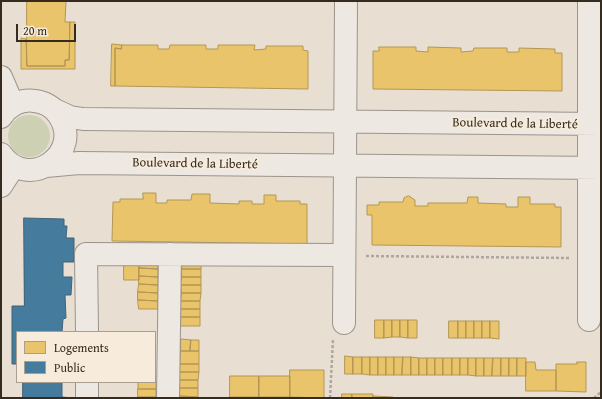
<!DOCTYPE html>
<meta charset="utf-8">
<style>
body{margin:0}
#map{position:relative;width:602px;height:399px;overflow:hidden;background:#e8dfd2;font-family:"Gentium Book Plus",serif}
canvas{display:block}
.frame{position:absolute;inset:0;border:2px solid #352b1f;pointer-events:none}
.legend{position:absolute;left:16px;top:331px;width:140px;height:52px;box-sizing:border-box;background:#f7ecdb;border:1px solid #a99f90;margin:0;padding:5px 7px;list-style:none;font-size:12px;color:#352b1f}
.legend li{display:flex;align-items:center;gap:8px;height:20px}
.legend b{width:20px;border:1px solid #a99f90}
.scale{position:absolute;left:16px;top:24px;width:60px;height:18px;box-sizing:border-box;border:2px solid #352b1f;border-top:0;padding-left:5px;font-size:12px;line-height:14px;white-space:nowrap;color:#352b1f;-webkit-text-stroke:3px #f7ecdb;paint-order:stroke}
</style>
<div id="map">
<canvas width="602" height="399"></canvas>
<div class="frame"></div>
<ul class="legend">
<li><b style="height:11px;background:#e9c46a"></b>Logements</li>
<li><b style="height:11px;background:#457b9d"></b>Public</li>
</ul>
<div class="scale">20 m</div>
</div>
<script>
const context = document.querySelector('canvas').getContext('2d');
context.lineJoin = 'round';
function fill(path, color) {
  context.fillStyle = color;
  context.fill(path, 'evenodd');
}
function trace(path, color, width, dash) {
  context.strokeStyle = color;
  context.lineWidth = width;
  context.lineCap = dash ? 'butt' : 'round';
  context.setLineDash(dash || []);
  context.stroke(path);
}
function label(font, color, halo, rows, align = 'center') {
  context.font = font + ' "Gentium Book Plus",serif';
  context.lineWidth = 4;
  context.setLineDash([]);
  context.textBaseline = 'middle';
  context.strokeStyle = halo;
  context.fillStyle = color;
  for (const [text, x, y, turn = 0] of rows) {
    context.save();
    context.translate(x, y);
    context.rotate((+turn || 0) * Math.PI / 180);
    context.textAlign = isNaN(turn) ? turn : align;
    if (halo) context.strokeText(text, 0, 0);
    context.fillText(text, 0, 0);
    context.restore();
  }
}
const green = new Path2D(`
 M8 136a21 21 0 1 1 42 0a21 21 0 1 1-42 0Z`);
const homes = new Path2D(`
 M27 1H66L65 22H70L69 60H65V66H27Z
 M70 22H75V69H21V38L26 39 27 66H65V60H69Z
 M112 44 122 45 121 49 115 48V86H111Z
 M122 45H158V49H169L170 45H206V49H218V45H255L254 50 266 49V46H303V50L308 51V89L115 86V48L121 49Z
 M379 47H416V51L428 52V47L461 48V52L473 51 474 48H507V52H519V48L555 49V53H562V91L373 89V51H379Z
 M143 193H156V203H167V200H191L192 194H210V203L239 204V201H252V204H264V195H276V201H300V204H307V244L112 241 113 202H120V199H143Z
 M409 196 415 200V206H428V203H467L468 197H478V203L506 204V207H518V197H530V204H555V207H561V247L372 245V215H367V205H379V202H403L404 198Z
 M124 259 139 260V280H124Z
 M139 260H158V269L139 268Z
 M182 260 201 261V269H182Z
 M139 268 158 269V277L139 276Z
 M182 269H201V277H182Z
 M139 276 158 277V285L139 284Z
 M182 277H201V285H181Z
 M139 284 158 285V293L138 292Z
 M181 285H201V293H182Z
 M138 292 158 293V301L138 300Z
 M182 293H201L200 301H181Z
 M138 300 158 301V309H139Z
 M181 301H200V309H181Z
 M181 309H200V317H181Z
 M181 317H200V326H181Z
 M375 320H384V338H375Z
 M384 320H392V337L384 338Z
 M392 320H400V337H392Z
 M400 320H408V338L400 337Z
 M408 320H417V338H408Z
 M449 321H458V338H449Z
 M458 321H466V338H458Z
 M466 321H474V338H466Z
 M474 321H482V338H474Z
 M482 321H490V338H482Z
 M490 321H499V339L490 338Z
 M181 339 191 340 190 351H181Z
 M191 340H199V351H190Z
 M181 351H199V364H180Z
 M345 356 353 357V374H345Z
 M353 357H362V374H353Z
 M362 357H370V375L362 374Z
 M370 357H378V375H370Z
 M378 357H386V375H378Z
 M386 357H394V375H386Z
 M394 357H403L402 375H394Z
 M403 357H411V375H402Z
 M411 357 419 358V375H411Z
 M419 358H427V375H419Z
 M427 358H435V375H427Z
 M435 358H443V375H435Z
 M443 358H452V375H443Z
 M452 358H460V375H452Z
 M460 358H468V375H460Z
 M468 358H476V376L468 375Z
 M476 358H484V376H476Z
 M484 358H493L492 376H484Z
 M493 358H501V376H492Z
 M501 358H509V376H501Z
 M509 358H517V376H509Z
 M517 358H526V376H517Z
 M526 362H535L536 370H556V391H526Z
 M577 362H586V392L556 391V364H577Z
 M180 364H199V372H180Z
 M290 370H324V398L290 397Z
 M180 372H199L198 380H180Z
 M230 376H259V397H230Z
 M259 376H290V397H259Z
 M180 380H198V388H180Z
 M155 381H156V389H138V382H155Z
 M180 388H198V397L180 396Z
 M138 389H156V397H138Z
 M342 394H352V398H342Z
 M352 394H373V398H352Z
 M180 396 198 397V398H180Z
 M373 396 393 397V398H373Z
 M138 397H156V398H138Z`);
const public = new Path2D(`
 M24 218 64 219V226H67L66 238H74V262H63V277H72L71 295H65L66 318 63 319 62 332H17V364H12V306H24Z
 M23 382H62V397L73 398H23Z`);
const path = new Path2D(`
 M366 256 569 258
 M330 398 333 339
 M594 398 601 392`);
const minor = new Path2D(`
 M1 77 13 105
 M55 110 70 117 83 119 601 124
 M1 117C9 105 21 99 35 101 44 102 53 107 58 114 86 153 28 193 1 154
 M46 166 79 163 601 168
 M1 186 14 166
 M589 320V1
 M344 323 346 1
 M87 332 86 254 344 255
 M87 382V398
 M168 398 170 254`);
const streetNames = [
 ["Boulevard de la Liberté",515,124,1],
 ["Boulevard de la Liberté",195,164,1]
];
fill(green, '#cdd0b2');
fill(homes, '#e9c46a');
trace(homes, '#b39654', 1);
fill(public, '#457b9d');
trace(public, '#406377', 1);
trace(minor, '#9a948c', 24);
trace(path, '#aca7a1', 2.5, [3, 2]);
trace(minor, '#ede8e1', 22);
label('13px', '#352b1f', '#f7ecdb', streetNames);
</script>
